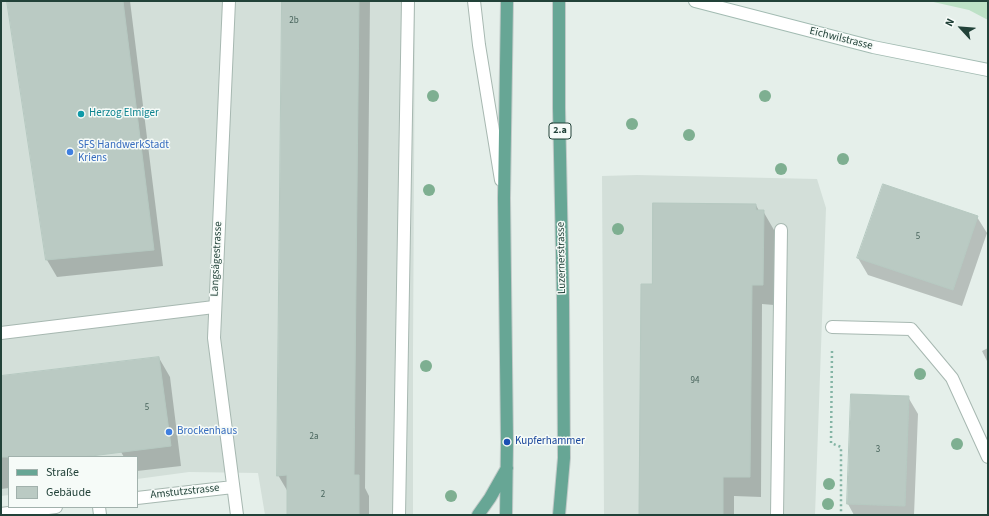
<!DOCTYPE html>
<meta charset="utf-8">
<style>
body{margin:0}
#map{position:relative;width:989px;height:516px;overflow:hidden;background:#e5efea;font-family:"Source Sans 3",sans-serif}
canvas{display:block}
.frame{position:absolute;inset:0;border:2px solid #224239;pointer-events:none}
.legend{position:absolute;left:8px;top:456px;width:130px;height:52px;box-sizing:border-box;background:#f6fbf8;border:1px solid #a1b1ac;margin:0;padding:5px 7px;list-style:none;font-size:12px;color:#224239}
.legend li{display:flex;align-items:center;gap:8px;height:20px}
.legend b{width:20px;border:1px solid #a1b1ac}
.north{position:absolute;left:941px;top:8px;width:40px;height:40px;-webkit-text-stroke:3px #f6fbf8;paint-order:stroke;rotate:296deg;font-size:11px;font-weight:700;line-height:16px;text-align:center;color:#224239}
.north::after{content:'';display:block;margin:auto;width:14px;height:18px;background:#224239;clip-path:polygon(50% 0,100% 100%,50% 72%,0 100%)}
</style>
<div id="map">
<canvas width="989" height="516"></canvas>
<div class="frame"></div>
<ul class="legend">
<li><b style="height:5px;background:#67a695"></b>Straße</li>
<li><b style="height:11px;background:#bacac3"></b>Gebäude</li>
</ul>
<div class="north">N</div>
</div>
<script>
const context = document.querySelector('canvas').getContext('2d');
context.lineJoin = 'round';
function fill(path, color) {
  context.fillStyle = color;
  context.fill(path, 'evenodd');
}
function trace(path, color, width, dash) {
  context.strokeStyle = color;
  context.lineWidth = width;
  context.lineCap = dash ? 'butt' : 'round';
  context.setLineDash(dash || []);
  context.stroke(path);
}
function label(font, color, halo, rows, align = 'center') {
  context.font = font + ' "Source Sans 3",sans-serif';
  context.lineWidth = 3;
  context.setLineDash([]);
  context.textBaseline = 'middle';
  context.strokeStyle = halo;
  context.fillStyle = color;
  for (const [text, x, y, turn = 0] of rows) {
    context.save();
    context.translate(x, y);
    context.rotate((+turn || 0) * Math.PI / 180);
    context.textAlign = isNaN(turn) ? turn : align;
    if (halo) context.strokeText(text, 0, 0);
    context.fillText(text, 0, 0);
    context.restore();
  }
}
const built = new Path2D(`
 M1 1H415L413 350V515H265L258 473 189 472 137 479V457H9V495L1 496Z
 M637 175 817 179 826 208 815 515H604L602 176Z`);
const green = new Path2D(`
 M929 1H988V20L969 10Z`);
const shadow = new Path2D(`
 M8 1H130L163 266 57 277 47 260Z
 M283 1H370L365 488 369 496V515H288V492L278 475Z
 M756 205 759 211H763L774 230V305L762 304 761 497 734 496V515H641L642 285H653Z
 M977 217 987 233 962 306 868 275 858 258Z
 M988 348V363L982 351Z
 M159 358 170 377 181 466 137 471V457H124L121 452Z
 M1 377 75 390 84 457H9V488L1 489Z
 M852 395 908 397 918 414 914 515H854L848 504Z`);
const building = new Path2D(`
 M7 1H123L154 250 46 260Z
 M282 1H359L354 475H359V515H287V475L277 476Z
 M883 184 978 216 953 290 857 258Z
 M653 203 756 204V210H764L763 285H752L750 477H723V515L639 514 641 284H652Z
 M159 357 171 446 83 457H1V376Z
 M851 394 909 396 905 506 847 504Z`);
const path = new Path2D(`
 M832 351 831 443 841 447V515`);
const service = new Path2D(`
 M474 1 479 45 501 180
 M832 327 911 329 952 378 988 457
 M1 333 214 307
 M99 507 100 515
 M399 515 408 1
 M777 515 781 230`);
const minor = new Path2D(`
 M229 1 214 338 237 515
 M137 498 233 487
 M1 514 56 507`);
const secondary = new Path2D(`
 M695 1 873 47 988 70`);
const primary = new Path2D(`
 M559 1V108L563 300 564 458 559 515
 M478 515 490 498 507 468
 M506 515 507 442 504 198 507 1`);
const trees = [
 [433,96],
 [765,96],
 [632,124],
 [689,135],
 [843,159],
 [781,169],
 [429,190],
 [618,229],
 [426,366],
 [920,374],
 [957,444],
 [829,484],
 [451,496],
 [828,504]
];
const markers = [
 [81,114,4,"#0f9aa8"],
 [70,152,4,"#3f7fe0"],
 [169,432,4,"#3f7fe0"],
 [507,442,4,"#1a4fb4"]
];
const numberNames = [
 ["2b",294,21],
 ["5",918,237],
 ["94",695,381],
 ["5",147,408],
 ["2a",314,437],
 ["3",878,450],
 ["2",323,495]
];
const shields = [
 [560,131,22]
];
const shieldNames = [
 ["2.a",560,131]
];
const streetNames = [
 ["Eichwilstrasse",841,39,14],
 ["Luzernerstrasse",562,258,-91],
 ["Langsägestrasse",217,259,-87],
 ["Amstutzstrasse",185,492,-6]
];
const cultureNames = [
 ["Herzog Elmiger",89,114]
];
const shopNames = [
 ["SFS HandwerkStadt",78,146],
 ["Kriens",78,159],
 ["Brockenhaus",177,432]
];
const transitNames = [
 ["Kupferhammer",515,442]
];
fill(built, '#d3dfd9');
fill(green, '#bde1c6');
fill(shadow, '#0003');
fill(building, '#bacac3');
trace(building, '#b6c9c1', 1);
trace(service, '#a7b8b1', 14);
trace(minor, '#a7b8b1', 14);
trace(secondary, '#a2bbb2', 14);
trace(primary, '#c1cac8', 14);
trace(path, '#83b4a4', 2.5, [2, 3]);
trace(service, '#fff', 12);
trace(minor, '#fff', 12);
trace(secondary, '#fff', 12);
trace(primary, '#67a695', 12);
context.fillStyle = '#7eaf91';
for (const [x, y] of trees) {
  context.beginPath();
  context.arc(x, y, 6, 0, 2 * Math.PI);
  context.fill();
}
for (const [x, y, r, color] of markers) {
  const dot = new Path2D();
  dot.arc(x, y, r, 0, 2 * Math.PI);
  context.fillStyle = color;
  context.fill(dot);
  trace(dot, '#f6fbf8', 1.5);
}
label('9px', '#48645c', null, numberNames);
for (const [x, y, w] of shields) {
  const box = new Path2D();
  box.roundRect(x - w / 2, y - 8, w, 16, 3);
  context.fillStyle = '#f6fbf8';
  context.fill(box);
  trace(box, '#224239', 1);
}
label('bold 10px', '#224239', null, shieldNames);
label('11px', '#224239', '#f6fbf8', streetNames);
label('11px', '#0d838f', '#f6fbf8', cultureNames, 'left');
label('11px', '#366cbe', '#f6fbf8', shopNames, 'left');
label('11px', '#164399', '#f6fbf8', transitNames, 'left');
</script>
